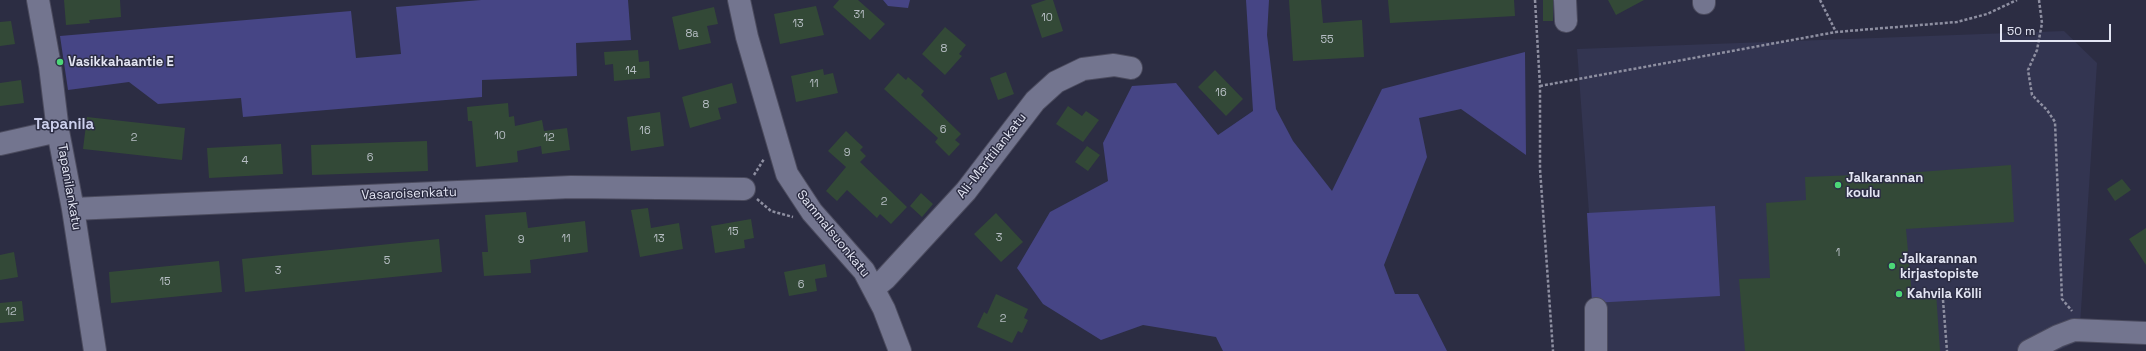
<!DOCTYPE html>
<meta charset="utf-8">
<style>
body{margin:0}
#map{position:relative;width:2146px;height:351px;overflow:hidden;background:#2c2d43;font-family:"Space Grotesk",sans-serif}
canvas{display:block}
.scale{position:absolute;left:2000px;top:24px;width:111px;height:18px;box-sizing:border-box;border:2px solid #e3e5f3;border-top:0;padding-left:5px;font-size:12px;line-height:14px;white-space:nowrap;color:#e3e5f3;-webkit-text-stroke:3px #2c2d43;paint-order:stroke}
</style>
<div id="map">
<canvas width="2146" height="351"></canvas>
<div class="scale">50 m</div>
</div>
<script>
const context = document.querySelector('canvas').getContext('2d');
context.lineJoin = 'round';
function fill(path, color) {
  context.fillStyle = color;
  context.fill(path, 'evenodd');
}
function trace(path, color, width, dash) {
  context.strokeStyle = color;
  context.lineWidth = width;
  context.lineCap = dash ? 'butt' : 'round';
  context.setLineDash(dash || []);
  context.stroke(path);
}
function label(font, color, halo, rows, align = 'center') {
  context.font = font + ' "Space Grotesk",sans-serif';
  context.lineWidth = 3;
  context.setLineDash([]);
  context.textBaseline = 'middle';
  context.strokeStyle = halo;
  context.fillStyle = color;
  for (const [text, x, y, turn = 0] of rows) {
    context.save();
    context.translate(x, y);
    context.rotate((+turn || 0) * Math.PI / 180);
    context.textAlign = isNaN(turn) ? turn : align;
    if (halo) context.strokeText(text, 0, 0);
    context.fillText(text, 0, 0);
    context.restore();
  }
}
const built = new Path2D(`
 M2064 31 2097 63 2079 341 2057 351H1592L1596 309 1577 49Z`);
const green = new Path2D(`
 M481 0H628L631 40 576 43 577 76 482 80V97L243 117 241 98 158 104 129 82 68 90 60 36 351 11 356 58 401 54 396 7Z
 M883 0H910L908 8 888 6Z
 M1246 0H1269L1267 35 1276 109 1293 141 1332 191 1382 89 1525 52 1526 155 1461 109 1419 118 1427 157 1384 265 1395 294H1418L1447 351H1223L1216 337 1143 325 1101 340 1043 304 1017 268 1050 212 1108 181 1103 143 1132 86 1176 83 1218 135 1253 111Z
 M1715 206 1720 296 1592 303 1587 213Z`);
const building = new Path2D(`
 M64 0H120L121 17 89 20 90 23 66 25Z
 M839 0H858L885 24 870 40 833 7Z
 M1046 0H1053L1063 31 1042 38 1031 5Z
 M1289 0H1321L1323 23 1362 20 1364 57 1293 61Z
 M1388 0H1514L1515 16 1390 23Z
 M1543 0H1553V21H1543Z
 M1608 0H1644L1616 15Z
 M816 6 824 35 780 44 774 14Z
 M714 7 718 24 707 26 711 43 679 50 672 17Z
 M11 21 15 44 0 46V22Z
 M945 27 966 45 959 54 962 56 945 75 922 54Z
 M638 50 639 62 649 61 650 78 614 81 613 64 605 65 604 52Z
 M823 69 824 75 833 73 838 93 796 102 791 76Z
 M1215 70 1243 99 1226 116 1198 87Z
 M1006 72 1014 94 998 100 990 78Z
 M898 73 906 80 908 77 924 91 921 95 961 134 955 140 960 144 949 156 935 142 938 138 884 89Z
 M21 80 24 103 0 106V83Z
 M732 83 737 103 718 108 721 119 690 128 682 97Z
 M508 103 509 117 514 116 515 126 542 120 544 131 567 128 570 150 542 154 541 146 517 151 518 162 476 167 472 121H468L467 107Z
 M1068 106 1082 116 1086 111 1099 120 1083 142 1056 124Z
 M660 112 664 146 631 151 627 117Z
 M87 117 185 128 182 160 83 149Z
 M846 131 863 147 860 150 866 156 860 162 907 207 891 224 880 214 877 218 847 190 837 201 826 191 846 167 828 151Z
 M427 141 428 171 312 175 311 145Z
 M281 144 283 174 209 178 207 148Z
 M1087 146 1100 155 1088 171 1075 162Z
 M2011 165 2014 222 1906 229 1912 295 1936 292 1940 351H1745L1739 279 1770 278 1766 203 1806 200 1805 177 1906 173Z
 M2122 179 2131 190 2115 201 2107 189Z
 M921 193 933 204 922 217 910 206Z
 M648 208 651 228 679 223 683 249 640 257 631 210Z
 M526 212 528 228 585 221 588 252 530 260 531 273 484 276 482 252H488L485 215Z
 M996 213 1023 242 1001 262 974 234Z
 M751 219 754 238 744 240 745 248 715 253 711 226Z
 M2146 228V265L2129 239Z
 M439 239 442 272 245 292 242 259Z
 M14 252 18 277 0 280V255Z
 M219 261 222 292 111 303 109 272Z
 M825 264 827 277 815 279 817 291 789 296 784 272Z
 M996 294 1028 309 1024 318 1028 320 1022 333 1018 331 1012 343 977 327 984 312 987 314Z
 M22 301 24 321 0 323V303Z`);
const path = new Path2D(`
 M1535 0 1540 86V169L1553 351
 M1820 0 1836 32
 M2039 0 2042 23 2037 50 2028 70 2032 95 2047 110 2055 122 2062 299 2072 311
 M1540 86 1836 32 1957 22 1987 14 2017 0
 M754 175 764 159
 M757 199 771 211 793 217
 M1943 300 1947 351`);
const minor = new Path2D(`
 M38 0 50 66 58 131 73 209 95 351
 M739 0 747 37 787 174 812 212 864 271 884 309 900 351
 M1565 0 1566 21
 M1704 0V3
 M0 144 58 131
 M73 209 571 187 744 189
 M874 288 885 279 966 191 1035 101 1056 82 1083 69 1114 65 1131 68
 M1596 351V309
 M2029 351 2058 336 2074 330 2146 333`);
const markers = [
 [60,62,4,"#4cd677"],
 [1838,185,4,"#4cd677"],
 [1892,266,4,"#4cd677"],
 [1899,294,4,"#4cd677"]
];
const numberNames = [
 ["31",859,15],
 ["10",1047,18],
 ["13",798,24],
 ["8a",692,34],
 ["55",1327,40],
 ["8",944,49],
 ["14",631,71],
 ["11",814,84],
 ["16",1221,93],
 ["8",706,105],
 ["6",943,130],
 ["16",645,131],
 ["10",500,136],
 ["2",134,138],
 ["12",549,138],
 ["9",847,153],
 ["6",370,158],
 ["4",245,161],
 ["2",884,202],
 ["15",733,232],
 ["3",999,238],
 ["11",566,239],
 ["13",659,239],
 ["9",521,240],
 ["1",1838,253],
 ["5",387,261],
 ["3",278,271],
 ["15",165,282],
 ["6",801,285],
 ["12",11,312],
 ["2",1003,319]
];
const poiNames = [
 ["Vasikkahaantie E",68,62],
 ["Jalkarannan",1846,178],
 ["koulu",1846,193],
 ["Jalkarannan",1900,259],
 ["kirjastopiste",1900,274],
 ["Kahvila Kölli",1907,294]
];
const streetNames = [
 ["Ali-Marttilankatu",992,156,-52],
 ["Tapanilankatu",69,187,80],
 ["Vasaroisenkatu",409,194,-2],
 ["Sammalsuonkatu",833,234,51]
];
const quarterNames = [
 ["Tapanila",64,125]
];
fill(built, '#333551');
fill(green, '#464585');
fill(building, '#334937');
trace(minor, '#4b4b5e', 24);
trace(path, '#8e8fa1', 2.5, [3, 2]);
trace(minor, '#73758f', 22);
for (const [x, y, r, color] of markers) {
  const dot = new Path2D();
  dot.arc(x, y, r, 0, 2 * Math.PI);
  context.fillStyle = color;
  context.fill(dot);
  trace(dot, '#2c2d43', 1.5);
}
label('11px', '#b7bec4', null, numberNames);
label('bold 13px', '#e3e5f3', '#2c2d43', poiNames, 'left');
label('13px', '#e3e5f3', '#2c2d43', streetNames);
label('bold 15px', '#cdd0ed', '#2c2d43', quarterNames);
</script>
